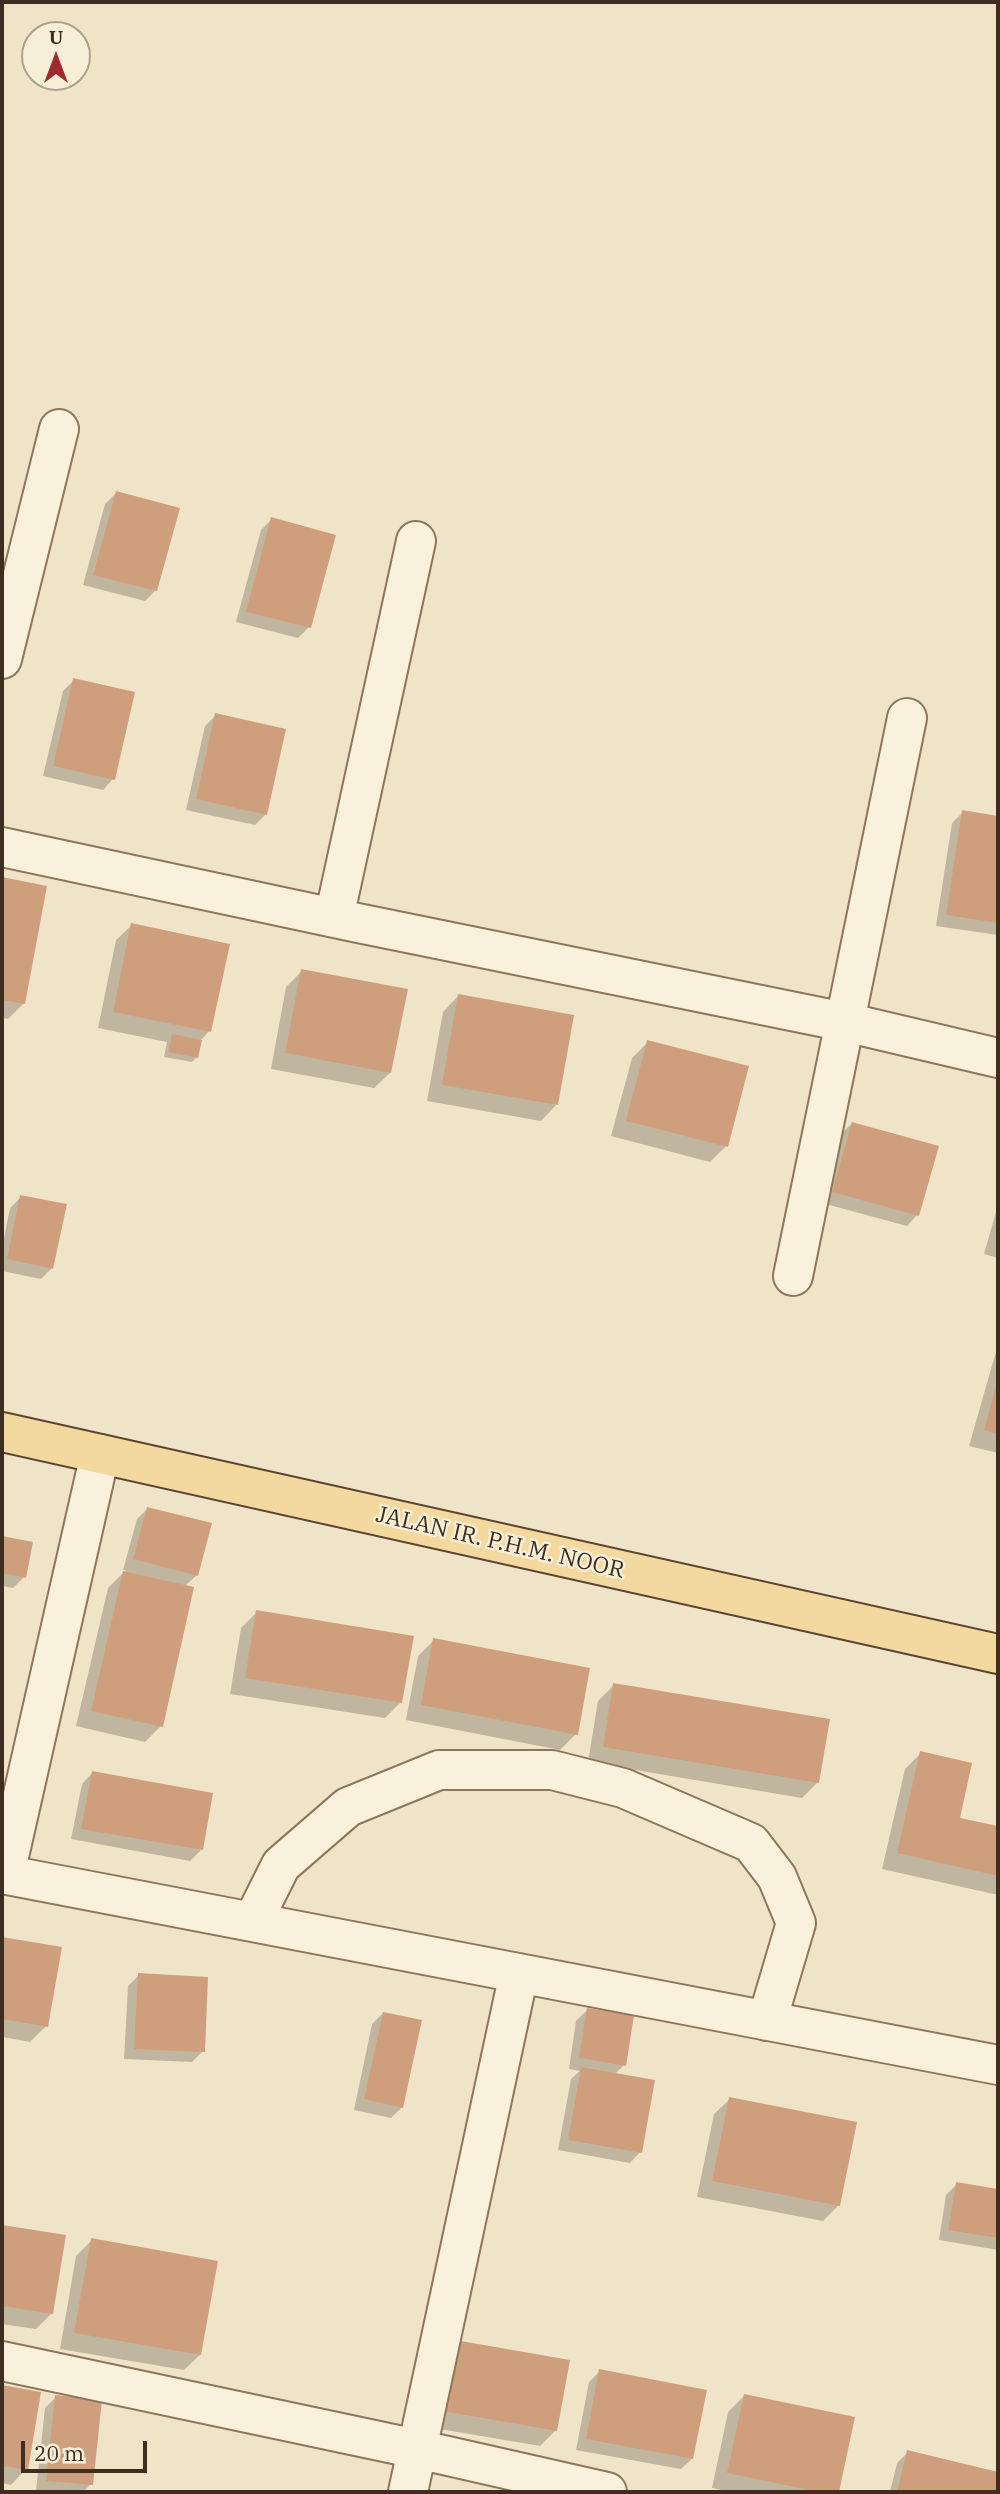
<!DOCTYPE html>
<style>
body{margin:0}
#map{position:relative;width:1000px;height:2494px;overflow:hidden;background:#f0e4c8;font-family:"IBM Plex Serif",serif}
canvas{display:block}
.frame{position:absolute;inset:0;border:4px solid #3d2e20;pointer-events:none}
.north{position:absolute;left:21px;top:21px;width:70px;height:70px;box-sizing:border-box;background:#f7eed8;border:2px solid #ada18e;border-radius:50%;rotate:0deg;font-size:19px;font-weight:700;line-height:28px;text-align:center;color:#3d2e20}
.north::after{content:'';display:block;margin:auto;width:24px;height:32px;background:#9e2a2b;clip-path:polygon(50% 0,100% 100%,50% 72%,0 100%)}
.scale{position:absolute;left:21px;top:2441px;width:126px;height:32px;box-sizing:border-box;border:4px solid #3d2e20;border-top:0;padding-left:9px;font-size:21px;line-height:24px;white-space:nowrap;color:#3d2e20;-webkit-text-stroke:5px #f7eed8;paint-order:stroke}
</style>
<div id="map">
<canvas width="1000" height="2494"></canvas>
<div class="frame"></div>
<div class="north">U</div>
<div class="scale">20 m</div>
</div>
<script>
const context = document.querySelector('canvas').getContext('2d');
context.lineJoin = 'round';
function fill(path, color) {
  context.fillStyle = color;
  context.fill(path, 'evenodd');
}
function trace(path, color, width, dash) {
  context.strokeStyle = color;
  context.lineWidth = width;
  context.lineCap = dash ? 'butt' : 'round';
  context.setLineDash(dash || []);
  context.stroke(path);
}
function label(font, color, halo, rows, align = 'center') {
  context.font = font + ' "IBM Plex Serif",serif';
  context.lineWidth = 5;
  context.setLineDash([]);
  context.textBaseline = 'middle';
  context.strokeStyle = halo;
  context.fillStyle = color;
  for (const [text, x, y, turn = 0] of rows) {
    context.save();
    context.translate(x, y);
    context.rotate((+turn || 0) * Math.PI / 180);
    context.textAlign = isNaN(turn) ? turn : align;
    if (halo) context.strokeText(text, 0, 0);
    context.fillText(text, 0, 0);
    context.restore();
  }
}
const shadow = new Path2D(`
 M116 493 156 590 145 601 83 585 105 504Z
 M272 519 309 627 298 638 236 622 261 530Z
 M74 680 113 779 103 790 43 776 63 691Z
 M216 715 266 814 255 825 186 810 205 726Z
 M963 812 998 817V935L936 926 952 823Z
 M2 879 45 887 24 1003 8 1019 2 1018Z
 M132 925 209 1031 200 1041 197 1057 192 1062 164 1057 167 1042 98 1028 116 940Z
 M302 971 390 1073 374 1088 271 1069 286 987Z
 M458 996 556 1105 541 1121 427 1101 443 1012Z
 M648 1042 726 1146 710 1162 611 1136 632 1058Z
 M852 1123 917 1215 907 1226 822 1203 841 1134Z
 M21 1197 52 1268 41 1279 2 1271V1248L10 1208Z
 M998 1205V1258L984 1254Z
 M998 1351V1453L969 1446 995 1355Z
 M148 1508 197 1575 185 1586 161 1726 145 1742 76 1726 108 1588 126 1570H123L137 1519Z
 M2 1538 31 1544 24 1577 13 1588 2 1586Z
 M257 1612 401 1702 385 1718 230 1694 241 1628Z
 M434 1640 576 1734 560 1750 406 1720 418 1656Z
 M614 1685 818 1782 802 1798 588 1762 598 1701Z
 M921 1753 958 1819 998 1828V1895L882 1869 905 1769Z
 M92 1773 201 1850 190 1861 71 1839 82 1784Z
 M2 1939 60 1949 46 2026 30 2042 2 2037Z
 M139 1975 203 2051 192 2062 124 2059 128 1986Z
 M587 2010 624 2065 615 2074 640 2152 630 2163 558 2150 571 2079 580 2071 569 2069 576 2021Z
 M383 2013 402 2107 391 2118 354 2110 372 2024Z
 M730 2099 839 2205 823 2221 697 2197 714 2114Z
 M957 2184 998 2191V2250L939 2240 946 2195Z
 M2 2227 64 2236 52 2313 36 2329 2 2324Z
 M92 2240 200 2355 184 2370 60 2349 76 2256Z
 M440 2358 556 2430 540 2446 428 2427Z
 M600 2371 692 2459 681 2469 576 2450 589 2382Z
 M2 2387 39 2393 26 2469 11 2485 2 2483Z
 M744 2396 853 2418 837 2492H731L712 2488 728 2412Z
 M56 2397 91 2484 83 2492 36 2491 45 2408Z
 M908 2452 998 2473V2492H890L897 2463Z`);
const building = new Path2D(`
 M116 491 180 508 157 591 93 575Z
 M271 517 336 535 311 628 246 612Z
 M73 678 135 692 115 780 53 766Z
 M215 713 286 729 267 815 196 799Z
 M962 810 998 816V923L946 915Z
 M2 877 47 886 25 1004 2 1000Z
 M131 923 230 944 211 1032 113 1012Z
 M301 969 408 989 391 1073 285 1053Z
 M458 994 574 1015 558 1105 442 1085Z
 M172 1034 202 1040 198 1058 168 1052Z
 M647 1040 749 1066 728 1147 626 1121Z
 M852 1122 939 1146 919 1216 832 1192Z
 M20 1195 67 1204 53 1269 7 1259Z
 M997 1382H998V1434L984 1430Z
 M147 1507 212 1523 198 1576 133 1559Z
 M2 1536 33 1542 26 1578 2 1573Z
 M123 1571 194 1587 163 1727 91 1711Z
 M256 1610 414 1636 402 1703 245 1678Z
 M433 1638 590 1668 578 1735 421 1705Z
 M613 1683 830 1719 819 1783 603 1747Z
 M920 1751 972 1763 960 1818 998 1826V1876L897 1853Z
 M92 1771 213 1793 203 1850 81 1829Z
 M2 1937 62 1947 48 2027 2 2019Z
 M138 1973 208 1977 205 2052 134 2049Z
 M587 2008 634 2015 626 2066 579 2058Z
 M383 2012 422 2020 403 2108 364 2099Z
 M581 2067 655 2080 642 2153 568 2140Z
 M729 2097 857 2122 840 2206 712 2181Z
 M956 2182 998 2189V2238L948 2230Z
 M2 2225 66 2235 53 2314 2 2306Z
 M91 2238 218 2261 201 2355 74 2333Z
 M455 2340 570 2360 557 2431 442 2411Z
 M599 2369 707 2390 693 2459 586 2439Z
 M2 2385 41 2392 28 2470 2 2466Z
 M744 2394 855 2417 839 2492H819L727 2473Z
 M55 2395 102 2400 93 2485 46 2481Z
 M907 2450 998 2472V2492H897Z`);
const minor = new Path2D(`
 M2 659 59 429
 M2 847 353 922 845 1022 998 1058
 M334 918 416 541
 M793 1276 907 718
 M2 1874 998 2065
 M5 1874 100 1454
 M253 1921 281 1865 348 1807 439 1770H552L623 1788 751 1843 777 1877 796 1923 767 2021
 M2 2361 417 2449 607 2492
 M408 2492 519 1973`);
const primary = new Path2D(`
 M2 1432 998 1654`);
const streetNames = [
 ["JALAN IR. P.H.M. NOOR",500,1543,13]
];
fill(shadow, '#0003');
fill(building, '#cf9f7d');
trace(minor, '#8d765c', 42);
trace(primary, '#5b4430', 42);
trace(minor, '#faf1dc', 38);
trace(primary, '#f3d9a0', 38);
label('23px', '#3d2e20', '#f7eed8', streetNames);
</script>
